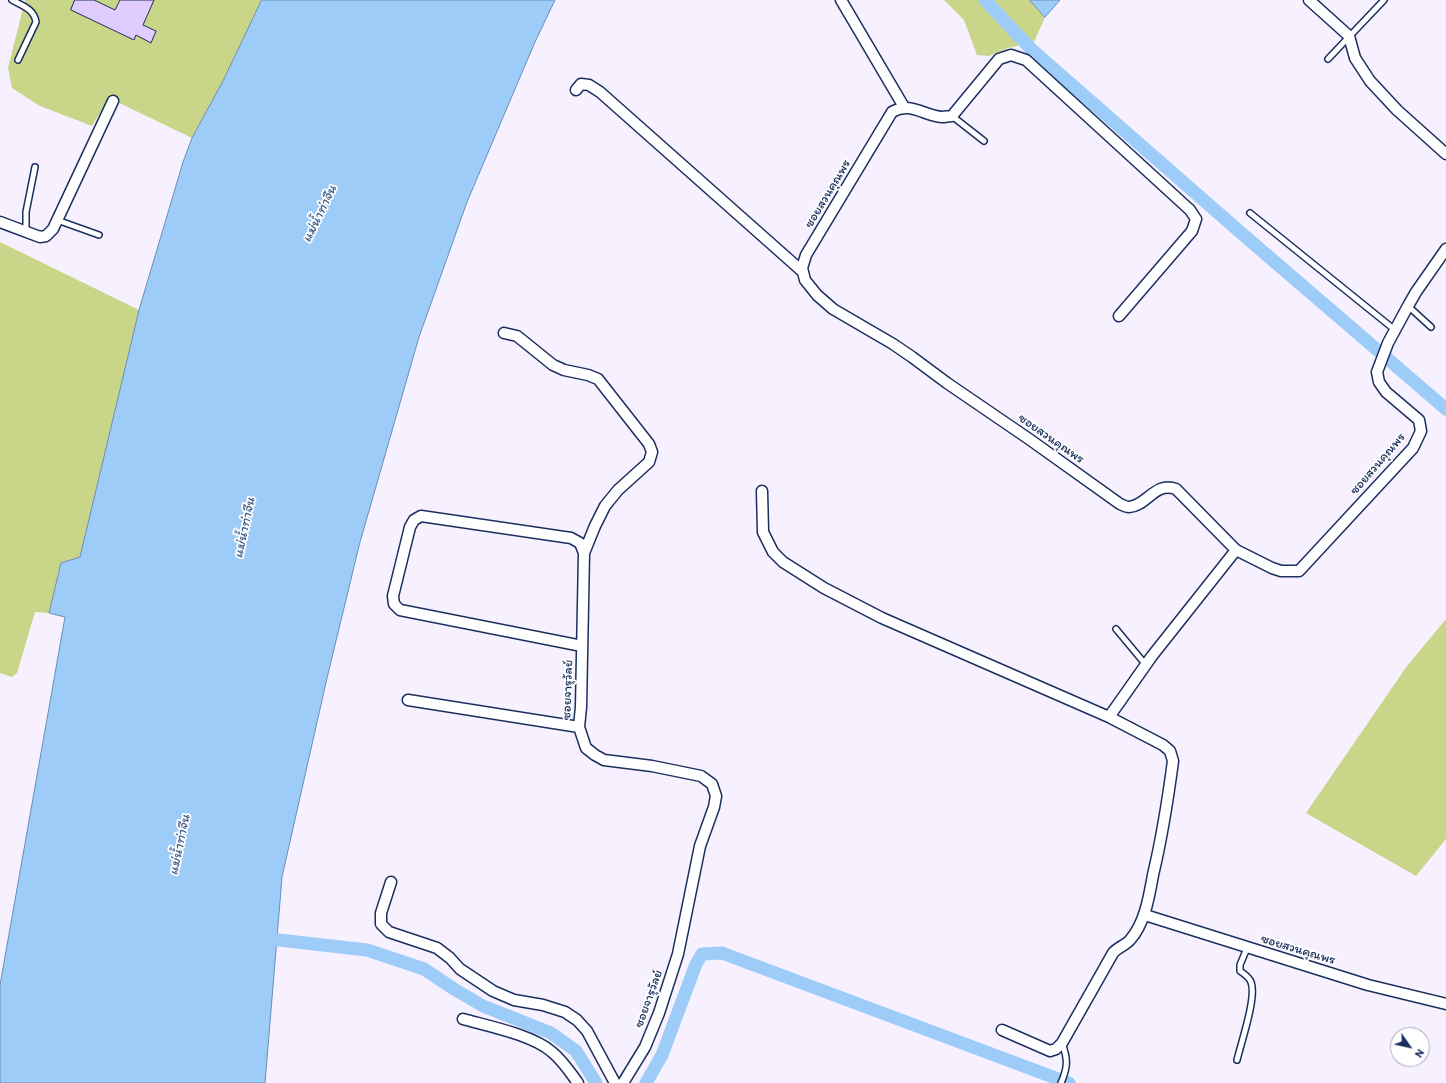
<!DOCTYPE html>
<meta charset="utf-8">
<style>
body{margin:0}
#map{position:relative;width:1446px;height:1083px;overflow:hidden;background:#f6f0ff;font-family:Itim,sans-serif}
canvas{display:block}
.north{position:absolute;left:1390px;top:1027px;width:40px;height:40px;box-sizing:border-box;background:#fff;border:1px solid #a4acbf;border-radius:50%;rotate:124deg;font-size:11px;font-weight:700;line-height:16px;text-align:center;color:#1b2f5e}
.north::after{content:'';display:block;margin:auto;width:14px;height:18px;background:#1b2f5e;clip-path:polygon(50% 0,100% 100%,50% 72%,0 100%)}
</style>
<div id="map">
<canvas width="1446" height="1083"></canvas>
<div class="north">N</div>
</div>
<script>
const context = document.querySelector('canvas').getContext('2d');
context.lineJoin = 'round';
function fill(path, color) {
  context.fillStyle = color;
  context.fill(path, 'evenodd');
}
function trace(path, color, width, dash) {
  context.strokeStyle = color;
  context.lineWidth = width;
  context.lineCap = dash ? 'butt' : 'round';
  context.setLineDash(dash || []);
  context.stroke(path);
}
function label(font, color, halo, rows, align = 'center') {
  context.font = font + ' Itim,"Playpen Sans Thai",sans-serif';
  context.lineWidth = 3.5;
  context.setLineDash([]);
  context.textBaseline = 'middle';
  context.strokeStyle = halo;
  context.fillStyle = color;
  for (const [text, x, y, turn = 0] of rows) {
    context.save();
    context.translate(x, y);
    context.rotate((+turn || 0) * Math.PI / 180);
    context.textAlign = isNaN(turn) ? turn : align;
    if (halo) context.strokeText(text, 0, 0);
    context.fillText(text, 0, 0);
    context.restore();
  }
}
const green = new Path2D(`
 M25 0H262L223 81 192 138 109 98 92 126 40 106 12 88 8 68Z
 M944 0H1030L1045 17 1034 42 1008 48 989 56 977 55 964 20Z
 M0 242 139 310 80 557 61 563 49 613 35 612 17 673 12 677 0 673Z
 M1446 619V839L1416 876 1306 813 1407 666Z`);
const water = new Path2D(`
 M262 0H555L535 42 467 202 419 337 360 542 327 678 282 877 265 1083H0V985L65 617 49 613 61 563 80 557 139 310 183 162 192 138 223 81Z
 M1030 0H1060L1045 17Z`);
const canal = new Path2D(`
 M985 0 1032 50 1240 232 1446 409
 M261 938 367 950 424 969 454 989 483 1006 551 1033 576 1051 596 1083
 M646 1083 662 1055 696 964 702 954 722 953 1069 1083`);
const building = new Path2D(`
 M75 0H94L115 10 120 0H154L143 25 156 31 151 43 136 35 134 40 71 10Z`);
const service = new Path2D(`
 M12 0C23 6 34 9 36 22L18 60
 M1328 59 1384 0
 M952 116 984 141
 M1250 213 1395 330
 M57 220 99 235
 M26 232V212L35 167
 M1408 306 1431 327
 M1116 629 1146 665
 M1237 1060C1241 1043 1257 997 1251 982 1249 977 1244 974 1240 971V965L1247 948
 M1061 1083C1068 1067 1068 1059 1062 1043`);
const minor = new Path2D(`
 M841 0 904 107
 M1309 0 1349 36 1355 58 1370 81 1397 110 1446 154
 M576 90 581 84 589 85 600 92 803 272
 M0 222 40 237 46 236 53 229 113 101
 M1119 316 1192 231 1196 219 1190 210 1026 60 1011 55 999 59 952 116C949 116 945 117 942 117 924 116 911 101 892 112L806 255 802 268 805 280 817 295 833 309 893 344 912 357 947 383 1029 439 1120 504C1122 505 1127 507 1129 507 1147 506 1155 481 1176 489L1236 550 1272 568 1281 571H1299L1413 448 1421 431 1419 420 1386 392 1379 382 1377 372 1388 343 1408 306 1416 292 1446 249
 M504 333 517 336 553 365 564 370 588 375 598 379 649 444 652 452 649 462 618 490 605 506 595 526 584 553 581 707 579 727 586 748 595 755 604 760 652 766 701 776 712 784 716 796 714 807 700 846 678 954 659 1013 645 1047 623 1083
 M762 491 763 532 773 552 783 562 824 588 882 618 1109 717 1163 745 1170 751 1173 761C1168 799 1162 837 1153 875 1149 897 1145 923 1130 940 1126 945 1118 947 1113 953L1062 1043 1056 1049 1050 1051 1002 1030
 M582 646 400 610 394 604 393 596 410 527 414 520 421 516 571 538 580 543 584 553
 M408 700 579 727
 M1109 717 1152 656 1236 550
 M391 882 381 913V924L389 932 437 948 450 958 460 969 493 991 514 1000 543 1005 565 1012 577 1020 587 1031 615 1083
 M1145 915 1368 985 1446 1004
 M463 1019C488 1026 533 1035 552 1052 563 1061 570 1072 578 1083`);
const streetNames = [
 ["ซอยสวนคุณพร",828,194,-59],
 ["ซอยสวนคุณพร",1051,439,35],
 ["ซอยสวนคุณพร",1378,464,-49],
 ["ซอยจารุวัลย์",568,690,-88],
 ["ซอยสวนคุณพร",1298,950,17],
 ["ซอยจารุวัลย์",649,999,-70]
];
const waterNames = [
 ["แม่น้ำท่าจีน",320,214,-64],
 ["แม่น้ำท่าจีน",245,528,-78],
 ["แม่น้ำท่าจีน",180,845,-78]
];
fill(green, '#c9d588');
fill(water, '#9dccf9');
trace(water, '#698dbb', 1);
trace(canal, '#9dccf9', 13);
fill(building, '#e0ccfe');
trace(building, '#1b2f5e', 1);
trace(service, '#1b2f5e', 8);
trace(minor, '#1b2f5e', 13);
trace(service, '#fff', 5);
trace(minor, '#fff', 10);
label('13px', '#1b2f5e', '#fff', streetNames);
label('italic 14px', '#425e8c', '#fff', waterNames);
</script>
